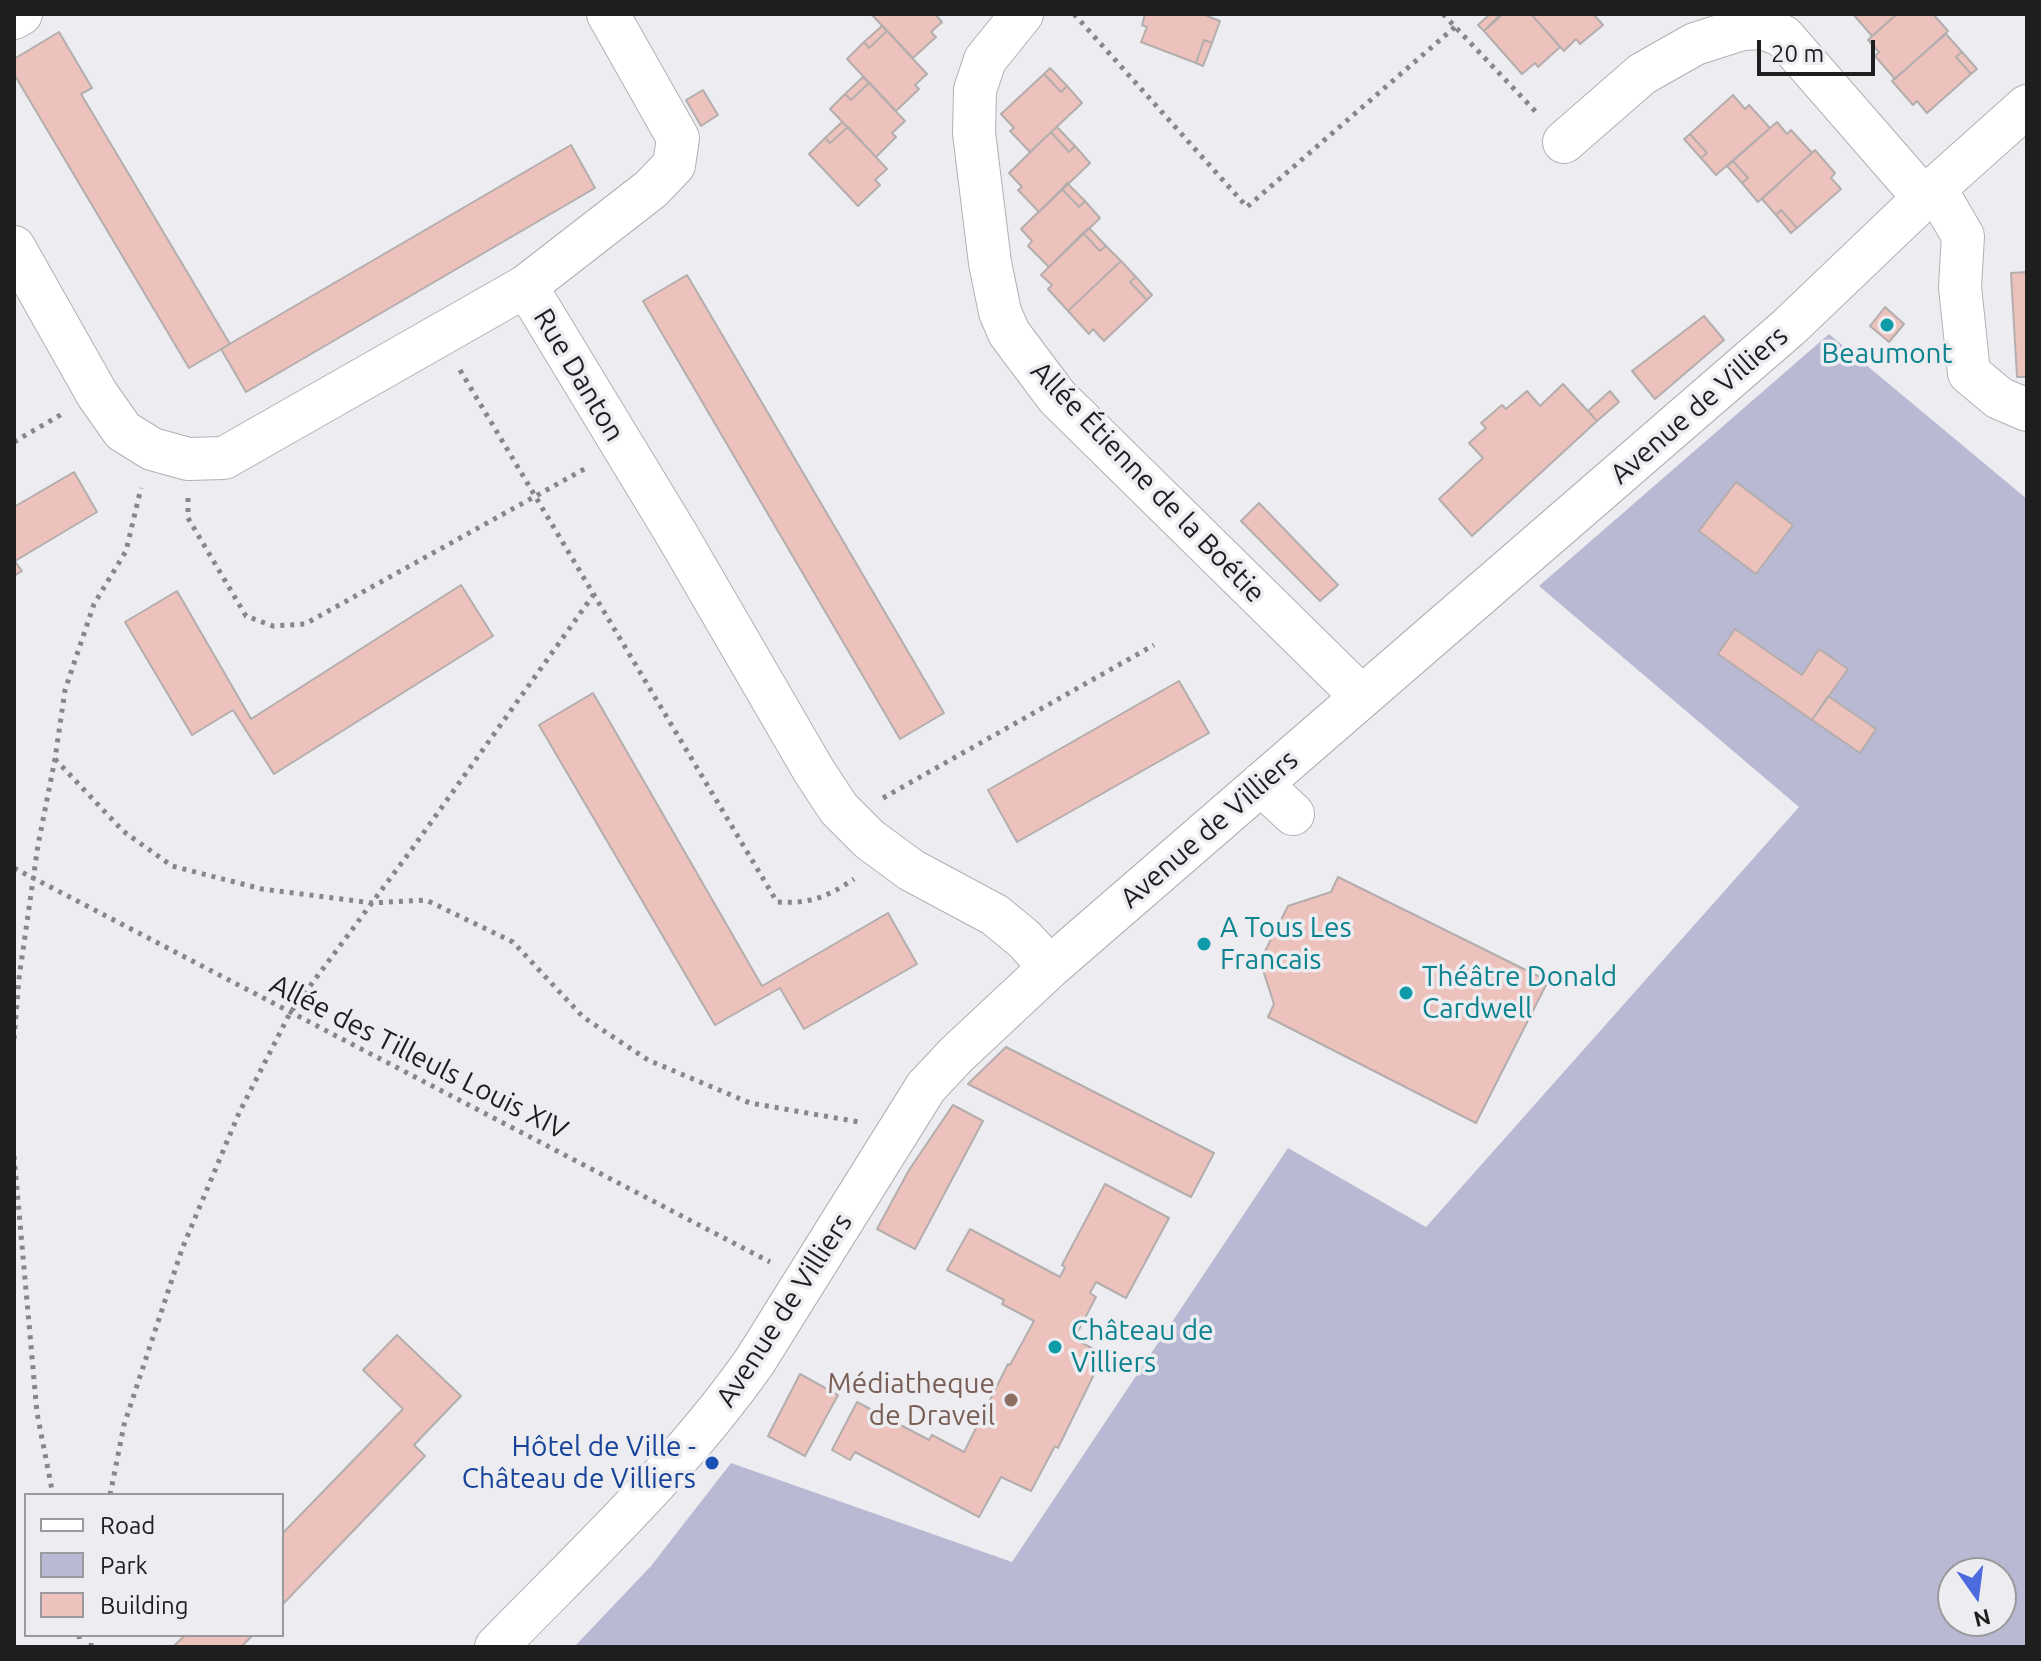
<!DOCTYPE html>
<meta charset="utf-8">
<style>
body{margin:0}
#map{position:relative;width:2041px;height:1661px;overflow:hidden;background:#ededf1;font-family:Ubuntu,sans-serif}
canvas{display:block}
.frame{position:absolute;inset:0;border:16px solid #1e1e1f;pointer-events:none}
.legend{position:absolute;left:24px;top:1493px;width:260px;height:144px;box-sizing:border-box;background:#ededf1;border:2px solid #9a9a9d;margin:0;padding:10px 14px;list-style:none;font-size:24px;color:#1e1e1f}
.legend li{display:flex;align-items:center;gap:16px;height:40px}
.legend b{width:40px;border:2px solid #9a9a9d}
.north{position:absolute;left:1937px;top:1557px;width:80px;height:80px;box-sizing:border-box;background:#ededf1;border:2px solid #9a9a9d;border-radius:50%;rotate:166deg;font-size:22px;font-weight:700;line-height:32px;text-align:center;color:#1e1e1f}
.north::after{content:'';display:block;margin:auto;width:28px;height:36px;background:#4b6bde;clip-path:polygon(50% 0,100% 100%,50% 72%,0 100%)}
.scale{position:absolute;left:1757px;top:40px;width:118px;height:36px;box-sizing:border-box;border:4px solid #1e1e1f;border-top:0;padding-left:10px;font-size:24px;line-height:28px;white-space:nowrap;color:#1e1e1f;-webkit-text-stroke:6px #ededf1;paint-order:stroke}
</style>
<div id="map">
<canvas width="2041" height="1661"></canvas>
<div class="frame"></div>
<ul class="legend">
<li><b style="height:10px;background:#fff"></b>Road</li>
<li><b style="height:22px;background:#bab9d3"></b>Park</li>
<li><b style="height:22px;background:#eec2bc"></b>Building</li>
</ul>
<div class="north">N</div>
<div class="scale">20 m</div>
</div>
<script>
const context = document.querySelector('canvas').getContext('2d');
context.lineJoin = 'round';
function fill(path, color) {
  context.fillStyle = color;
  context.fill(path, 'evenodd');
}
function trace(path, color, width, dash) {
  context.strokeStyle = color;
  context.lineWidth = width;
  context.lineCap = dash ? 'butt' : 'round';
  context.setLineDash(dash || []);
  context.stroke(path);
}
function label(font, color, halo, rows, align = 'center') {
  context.font = font + ' Ubuntu,sans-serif';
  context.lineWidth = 7;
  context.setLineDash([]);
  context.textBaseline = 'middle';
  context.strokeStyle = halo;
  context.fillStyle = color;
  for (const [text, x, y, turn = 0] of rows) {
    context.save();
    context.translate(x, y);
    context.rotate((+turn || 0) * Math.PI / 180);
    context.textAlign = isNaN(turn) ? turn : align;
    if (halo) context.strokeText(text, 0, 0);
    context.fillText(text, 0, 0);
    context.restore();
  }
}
const green = new Path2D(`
 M1829 334 2027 499V1647H574L651 1566 731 1463 1012 1562 1288 1148 1426 1227 1799 807 1539 586ZM1953 1573H2001V1621H1953Z`);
const building = new Path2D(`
 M871 14H935L942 22 931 32 936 37 913 58Z
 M1145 14H1202L1220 21 1212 43 1204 40 1196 63 1141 42 1147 27 1142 25Z
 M1490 14 1502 15 1484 31 1478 25Z
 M1501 14H1531L1560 47 1538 67 1535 63 1522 74 1484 31Z
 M1531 14H1593L1603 25 1580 44 1576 39 1564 51Z
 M1853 14H1897L1872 36Z
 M1897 14H1933L1948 31 1895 79 1875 56 1879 52 1868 40Z
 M882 26 887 31 869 48 864 42Z
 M887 31 927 74 915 85 919 89 896 111 847 59 864 42 869 48Z
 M59 32 92 88 81 94 230 344 189 368 14 74V59Z
 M1946 34 1962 52 1956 57 1971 74 1927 113 1917 101 1913 105 1892 81Z
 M1204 40 1212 43 1203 66 1196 63Z
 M1962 52 1977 69 1971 74 1956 57Z
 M1050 68 1067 86 1061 92 1044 74Z
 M1044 74 1061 92 1067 86 1082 103 1030 152 1010 131 1014 128 1001 114Z
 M863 77 869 83 851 100 845 94Z
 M869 83 905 121 892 133 896 137 876 157 830 109 845 94 851 100Z
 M703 90 718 115 701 126 686 100Z
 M1733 95 1745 109 1749 105 1770 128 1716 175 1701 158 1707 153 1690 134Z
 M842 122 848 127 830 143 825 138Z
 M1777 122 1787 134 1791 130 1812 153 1758 202 1742 183 1748 178 1733 161Z
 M848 127 887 169 875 180 880 185 858 206 809 154 825 138 830 143Z
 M1057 127 1075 146 1069 152 1051 132Z
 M1051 132 1069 152 1075 146 1090 163 1039 212 1018 190 1022 187 1009 173Z
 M1690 134 1707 153 1701 158 1684 139Z
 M571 145 595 188 246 392 221 349Z
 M1815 150 1835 173 1831 178 1841 189 1797 228 1781 210 1776 215 1762 199Z
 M1733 161 1748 178 1742 183 1727 166Z
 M1067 183 1085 201 1079 207 1062 189Z
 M1062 189 1079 207 1085 201 1100 218 1049 267 1028 246 1032 241 1021 229Z
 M1781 210 1797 228 1791 233 1776 215Z
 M1089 228 1106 246 1100 251 1083 233Z
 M1083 233 1100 251 1106 246 1121 261 1068 311 1048 289 1052 285 1041 275Z
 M1121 261 1136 277 1130 282 1147 300 1104 341 1093 329 1089 334 1068 311Z
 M2027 272V377H2017L2011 273Z
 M687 275 944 713 900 739 643 301Z
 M1136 277 1152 295 1147 300 1130 282Z
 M1885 307 1904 324 1889 342 1870 326Z
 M1704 316 1724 340 1655 399 1632 371Z
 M1563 384 1597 421 1472 536 1439 499 1483 458 1469 443 1486 428 1481 423 1502 405 1506 409 1527 391 1540 406Z
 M1610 391 1619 402 1597 421 1588 411Z
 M74 472 97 512 15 561 14 507Z
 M1736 482 1793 525 1756 574 1699 531Z
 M1259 503 1338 585 1320 601 1241 521Z
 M14 560 22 571 14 576Z
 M461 585 493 636 274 774 233 710 192 735 125 622 177 591 251 719Z
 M1735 629 1802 675 1819 649 1848 669 1812 720 1718 654Z
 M1179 681 1209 733 1017 842 988 790Z
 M593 693 762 986 888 913 917 964 804 1029 780 988 715 1025 539 725Z
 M1828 696 1876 729 1860 753 1812 720Z
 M1338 877 1548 981 1476 1123 1268 1017 1274 1004 1260 961 1288 906 1331 892Z
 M1006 1047 1214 1153 1191 1197 968 1084Z
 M953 1105 983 1121 915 1249 877 1229 909 1170Z
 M1105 1184 1169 1218 1126 1298 1096 1282 1090 1293 1096 1297 1074 1339 1104 1354 1058 1448 1055 1446 1031 1491 1001 1477 979 1517 855 1452 850 1460 832 1450 857 1402 929 1440 932 1435 964 1452 1008 1364 1010 1365 1034 1321 1002 1304 1004 1300 947 1270 970 1229 1060 1277 1065 1267 1062 1265Z
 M397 1335 461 1396 414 1445 425 1456 282 1605V1534L403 1409 363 1370Z
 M800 1374 838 1395 805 1456 768 1436Z
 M185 1635H253L241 1647H173Z`);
const path = new Path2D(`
 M1074 14 1247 207 1455 27
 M1443 14 1536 112
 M460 370 777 902C810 904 827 897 854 879
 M14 442 62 414
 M188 498V518L246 616 273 626 305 624 588 467
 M55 759 123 831 172 866 262 889 372 903 426 900 513 942 583 1017 648 1060 750 1103 859 1122
 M883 798 1154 645
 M14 868 770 1262
 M14 1039 19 978 38 845 55 759 65 690 94 604 126 551 141 488
 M14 1156 37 1413 53 1495
 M110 1495 124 1425 182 1249 239 1113 290 1013 412 849 594 594
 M79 1635 80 1647
 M91 1647 92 1635`);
const minor = new Path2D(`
 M1022 14 985 60 975 90 974 133 990 263 1000 312 1009 333 1057 397 1361 696
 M14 18 21 14
 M1564 142 1642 74 1695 44 1742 29 1762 28 1783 36 1924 198
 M1935 188 1963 236 1960 287 1969 373 1999 398 2027 410
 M14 247 97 394 123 431 152 449 188 459 224 458 526 286 677 535 814 771 839 809 869 839 911 870 995 915 1024 939 1050 967
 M526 286 651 189 674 165 678 138 608 14
 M1261 784 1293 814
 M496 1647C586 1555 681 1466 755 1361L926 1087 956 1055 1050 967 1789 327 1924 198 2027 106`);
const markers = [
 [1887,325,8,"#0f9aa8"],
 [1204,944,8,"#0f9aa8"],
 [1406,993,8,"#0f9aa8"],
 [1055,1347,8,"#0f9aa8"],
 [1011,1400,8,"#8d6e63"],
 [712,1463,8,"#1a4fb4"]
];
const cultureNames = [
 ["Beaumont",1887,354,"center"],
 ["A Tous Les",1220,928],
 ["Francais",1220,960],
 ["Théâtre Donald",1422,977],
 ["Cardwell",1422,1009],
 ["Château de",1071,1331],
 ["Villiers",1071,1363]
];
const streetNames = [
 ["Rue Danton",579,375,59],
 ["Avenue de Villiers",1699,405,-41],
 ["Allée Étienne de la Boétie",1148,482,46],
 ["Avenue de Villiers",1209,829,-41],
 ["Allée des Tilleuls Louis XIV",419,1057,27],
 ["Avenue de Villiers",784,1310,-57]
];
const educationNames = [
 ["Médiatheque",995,1384],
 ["de Draveil",995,1416]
];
const transitNames = [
 ["Hôtel de Ville -",696,1447],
 ["Château de Villiers",696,1479]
];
fill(green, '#bab9d3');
fill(building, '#eec2bc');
trace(building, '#b3aead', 2);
trace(minor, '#b1b1b5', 44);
trace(path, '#87878a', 5, [4, 6]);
trace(minor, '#fff', 42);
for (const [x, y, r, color] of markers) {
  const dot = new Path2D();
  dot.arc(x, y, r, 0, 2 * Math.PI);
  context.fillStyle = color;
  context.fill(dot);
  trace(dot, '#ededf1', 3);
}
label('28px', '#0d838f', '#ededf1', cultureNames, 'left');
label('28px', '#1e1e1f', '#ededf1', streetNames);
label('28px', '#785e54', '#ededf1', educationNames, 'right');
label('28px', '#164399', '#ededf1', transitNames, 'right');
</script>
